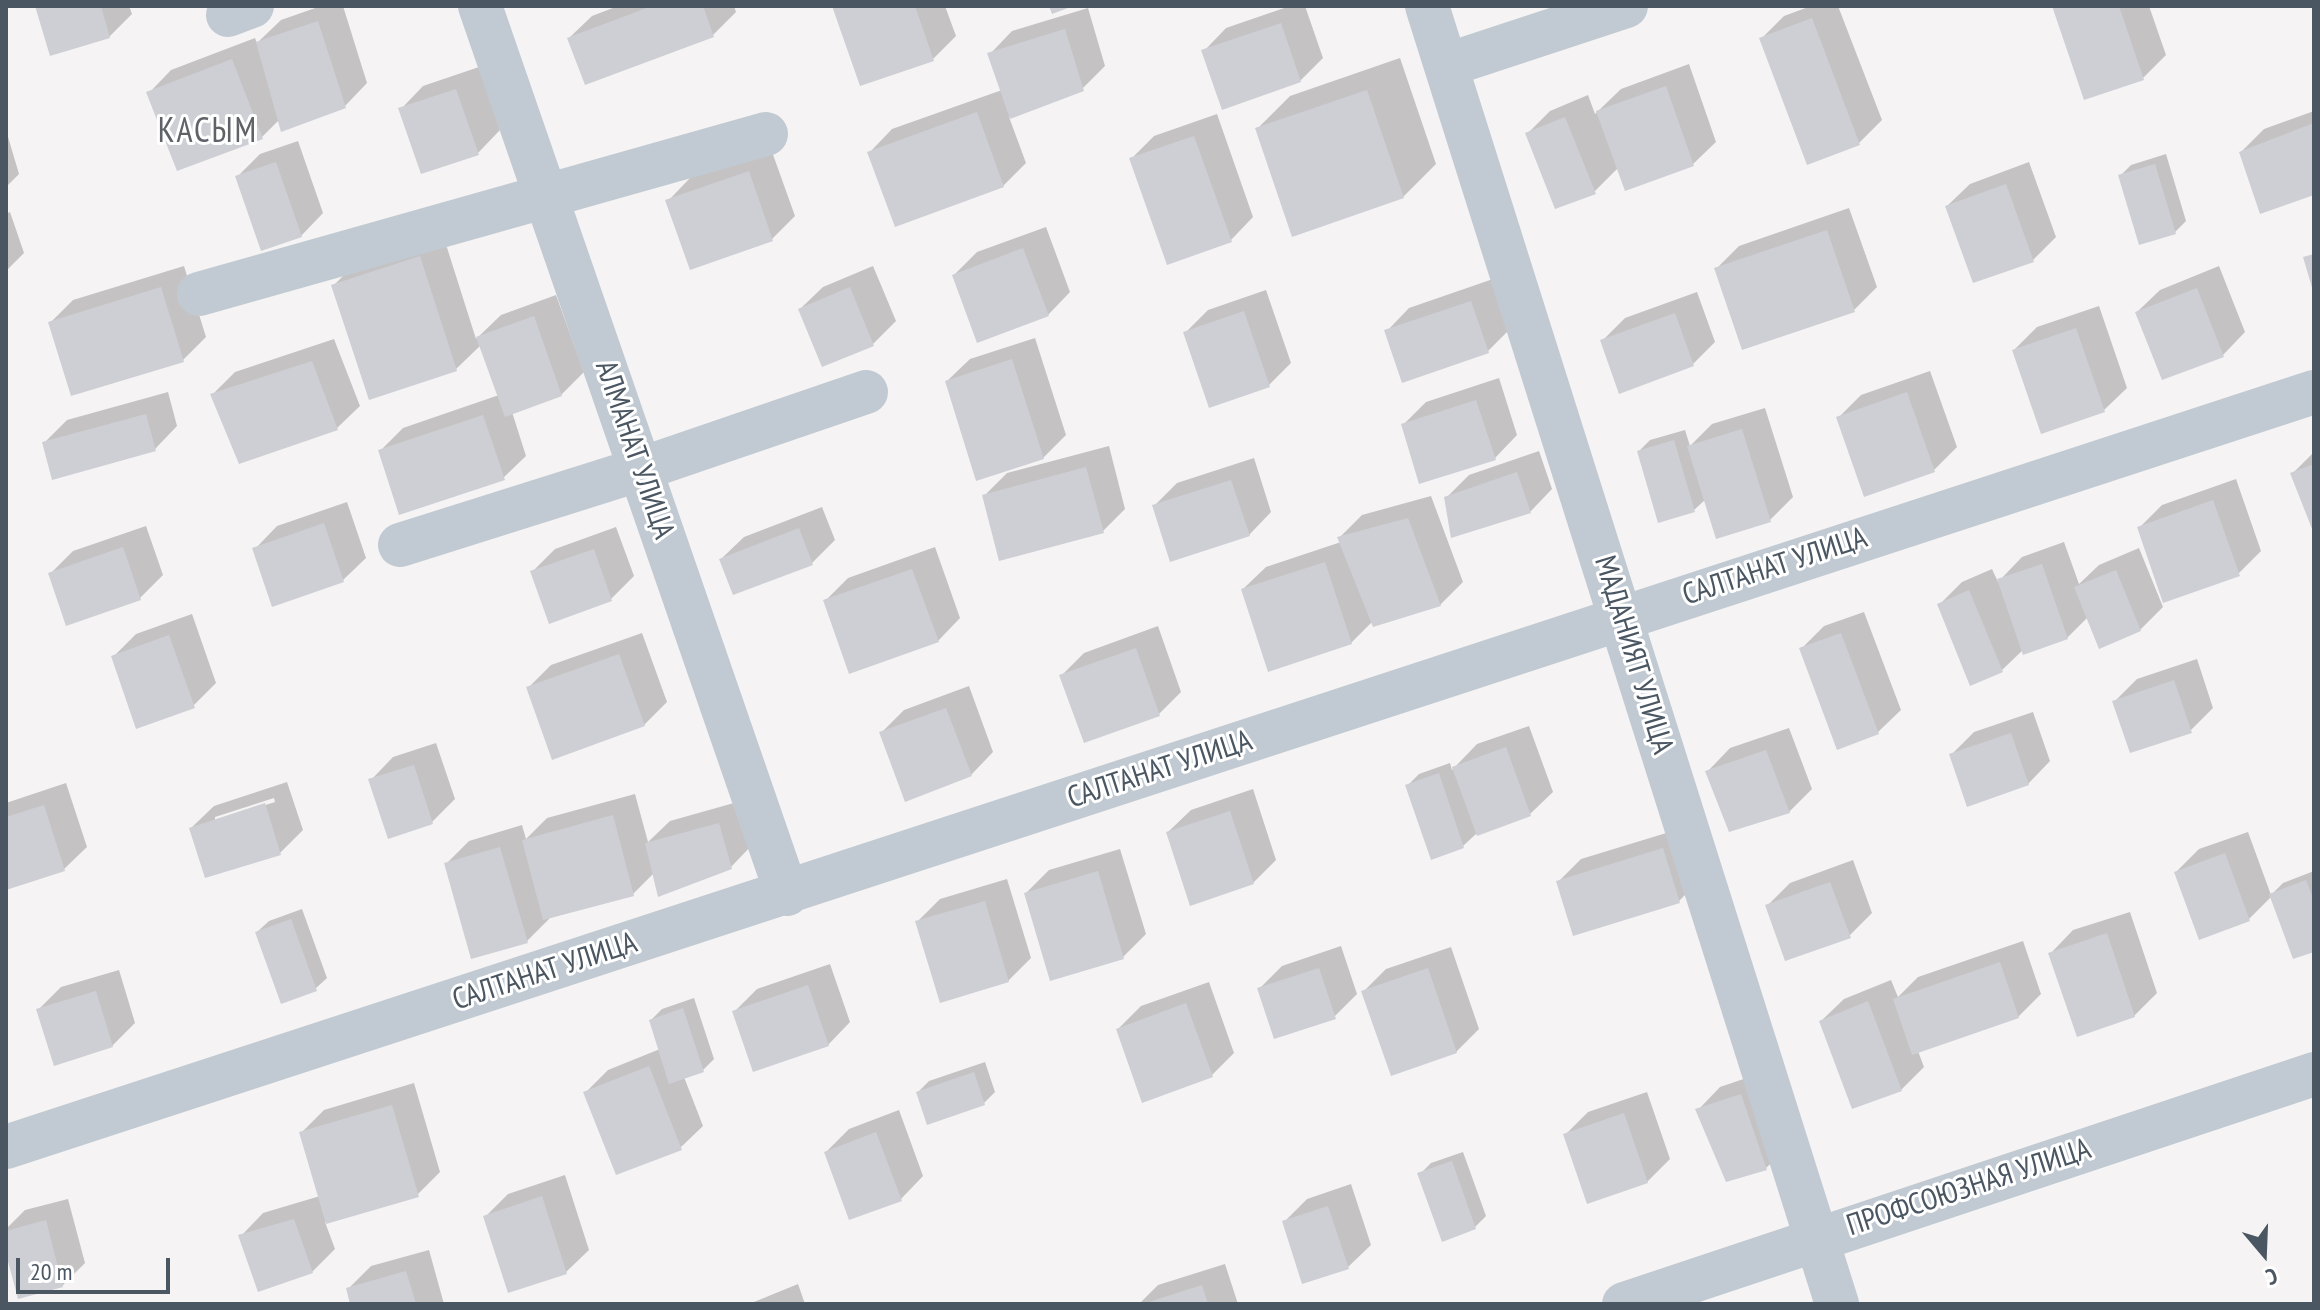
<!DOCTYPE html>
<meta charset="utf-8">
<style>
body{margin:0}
#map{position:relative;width:2320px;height:1310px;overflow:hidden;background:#f5f3f3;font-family:"PT Sans Narrow",sans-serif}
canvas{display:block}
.frame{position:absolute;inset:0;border:8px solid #4a5661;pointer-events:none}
.north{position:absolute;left:2224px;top:1214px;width:80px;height:80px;-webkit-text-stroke:6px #fff;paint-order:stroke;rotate:161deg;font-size:22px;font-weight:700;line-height:32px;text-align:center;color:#4a5661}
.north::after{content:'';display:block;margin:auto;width:28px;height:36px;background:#4a5661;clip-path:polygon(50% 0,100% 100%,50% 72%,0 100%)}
.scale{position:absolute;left:16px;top:1258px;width:154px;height:36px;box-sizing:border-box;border:4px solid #4a5661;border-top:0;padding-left:10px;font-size:24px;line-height:28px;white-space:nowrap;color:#4a5661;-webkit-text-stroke:6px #fff;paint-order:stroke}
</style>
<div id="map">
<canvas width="2320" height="1310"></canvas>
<div class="frame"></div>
<div class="north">С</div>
<div class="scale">20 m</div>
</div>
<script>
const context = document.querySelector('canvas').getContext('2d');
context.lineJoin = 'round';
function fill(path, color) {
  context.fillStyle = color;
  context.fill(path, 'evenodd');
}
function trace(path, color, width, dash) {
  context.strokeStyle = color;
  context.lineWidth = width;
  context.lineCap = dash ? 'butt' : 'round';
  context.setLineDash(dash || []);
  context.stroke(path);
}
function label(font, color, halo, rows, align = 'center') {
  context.font = font + ' "PT Sans Narrow",sans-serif';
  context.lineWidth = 6;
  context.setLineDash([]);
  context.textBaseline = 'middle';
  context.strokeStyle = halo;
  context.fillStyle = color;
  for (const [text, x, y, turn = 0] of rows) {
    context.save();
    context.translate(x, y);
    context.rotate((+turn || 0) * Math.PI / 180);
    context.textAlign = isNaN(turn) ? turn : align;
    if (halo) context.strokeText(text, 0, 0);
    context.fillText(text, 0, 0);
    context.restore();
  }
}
const shadow = new Path2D(`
 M37 6H129L132 14 109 37Z
 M321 6H343L367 83 345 106 280 119 262 137 149 93 171 70 255 38 257 43 281 20Z
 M618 6H734L736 12 713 35 586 82 569 38 592 16Z
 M835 6H945L956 36 933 59Z
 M1290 6H1305L1323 58 1300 81 1204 51 1226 28Z
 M1811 6H1838L1882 120 1859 143 1808 162 1761 39 1784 16Z
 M2054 6H2149L2166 55 2143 78Z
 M1088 8 1105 66 1082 89 1009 117 1026 163 1003 186 870 152 892 129 1002 90 990 54 1012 31Z
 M1400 58 1436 164 1403 197 1257 129 1290 96Z
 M1689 64 1716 142 1693 164 1618 168 1594 192 1527 134 1550 111 1588 95 1595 114 1621 89Z
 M479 67 500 130 478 153 401 109 423 86Z
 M2314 111V193L2241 152 2264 129Z
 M1217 114 1253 217 1231 240 1132 158 1154 136Z
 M6 130 19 174 6 187Z
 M298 141 323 213 301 236 237 177 260 154Z
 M771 149 795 216 772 239 668 201 690 178Z
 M2166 154 2186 221 2175 232 2120 176 2131 165Z
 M2029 162 2056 237 2033 260 1947 206 1970 184Z
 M1849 208 1877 287 1854 310 1716 269 1739 246Z
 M10 212 24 253 6 271V214Z
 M1046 227 1070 292 1048 315 954 275 977 252Z
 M443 235 476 339 501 315 556 295 584 372 561 395 512 412 526 456 503 478 380 451 403 428 499 395 481 345 456 369 334 285 356 263Z
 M184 266 206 337 183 360 50 323 73 300Z
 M873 266 896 321 873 344 823 365 800 309 823 287Z
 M2219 266 2245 332 2223 355 2137 312 2160 290Z
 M1493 279 1510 329 1488 351 1387 331 1409 308Z
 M1266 290 1291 363 1269 385 1185 333 1208 310Z
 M1697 292 1715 342 1692 365 1602 341 1625 318Z
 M2099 306 2127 388 2104 410 2014 350 2037 327Z
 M1035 338 1066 435 1043 458 947 381 970 359Z
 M334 339 360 406 337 428 212 395 235 372Z
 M1930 371 1957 447 1934 470 1838 418 1861 395Z
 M1499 378 1517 435 1495 458 1403 425 1426 402Z
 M168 392 177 426 155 449 44 443 67 420Z
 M1765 408 1793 497 1770 520 1717 536 1706 499 1694 510 1639 451 1650 440 1685 430 1690 446 1712 424Z
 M1109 446 1125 509 1102 532 984 496 1007 473Z
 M1539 451 1552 489 1530 512 1446 498 1469 475Z
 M2314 452V529L2293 473Z
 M1254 458 1271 512 1249 535 1154 506 1177 483Z
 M2236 479 2261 551 2238 574 2139 528 2162 505Z
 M1431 496 1463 582 1440 605 1373 621 1351 643 1243 589 1266 567 1341 542 1339 538 1362 515Z
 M347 502 366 558 343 580 255 549 277 526Z
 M822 507 835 540 812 563 734 593 721 559 744 537Z
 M146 526 163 575 140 598 67 623 50 574 73 551Z
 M616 527 634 576 611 599 532 572 555 549Z
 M2064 542 2079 584 2099 565 2139 548 2163 607 2140 630 2088 617 2067 638 2024 649 2002 670 1972 683 1939 605 1962 582 1992 569 1998 582 2022 557Z
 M935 547 960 618 938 641 825 601 848 578Z
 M1864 612 1901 710 1878 732 1801 649 1824 626Z
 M192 614 216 683 193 706 113 657 136 634Z
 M1158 626 1181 692 1159 714 1062 675 1084 653Z
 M642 633 667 702 644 725 528 688 551 665Z
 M2197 659 2213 708 2190 731 2115 701 2137 679Z
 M969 686 993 752 971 775 881 733 904 710Z
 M2033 712 2050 761 2028 784 1951 755 1974 732Z
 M1529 726 1553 792 1530 814 1476 834 1463 846 1408 785 1419 774 1450 763 1452 770 1477 744Z
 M1789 728 1812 789 1789 812 1708 771 1730 748Z
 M436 743 455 799 432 822 371 780 393 757Z
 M287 782 303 830 280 853 191 828 214 806ZM274 798 275 802 215 821V817Z
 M66 783 87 847 64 869 6 888V803Z
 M1253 789 1276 860 1253 883 1168 832 1191 810Z
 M635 794 648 842 670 821 741 801 753 844 731 867 654 873 633 894 550 918 527 941 446 864 469 841 522 825 526 839 547 818Z
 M1686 827 1702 878 1679 901 1558 882 1581 859Z
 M2248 832 2271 895 2283 883 2314 871V950L2272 896 2249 919 2176 872 2199 849Z
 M1120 849 1146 934 1123 957 1026 893 1049 870Z
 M1853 860 1872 913 1849 936 1767 906 1790 883Z
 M1007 879 1031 958 1008 981 918 921 940 899Z
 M302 909 327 978 315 989 257 932 269 921Z
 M2130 912 2157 993 2134 1016 2051 953 2073 930Z
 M2023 941 2041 994 2018 1017 1918 1051 1924 1067 1901 1090 1821 1021 1844 999 1891 980 1898 997 1918 977Z
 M1341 946 1357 994 1334 1017 1260 988 1282 966Z
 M1451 947 1479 1029 1456 1052 1363 992 1386 969Z
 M830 964 850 1022 828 1045 734 1012 757 989Z
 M119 970 135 1023 112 1046 38 1010 61 987Z
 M1209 982 1234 1053 1211 1076 1118 1029 1141 1006Z
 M694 998 714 1059 703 1070 684 1077 703 1126 680 1148 586 1092 608 1070 660 1049 651 1020 662 1009Z
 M985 1062 995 1092 984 1103 918 1092 929 1081Z
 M1764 1072 1789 1146 1766 1168 1698 1110 1720 1087Z
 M414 1083 440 1172 417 1195 325 1222 335 1249 312 1272 241 1236 263 1213 320 1196 301 1133 324 1110Z
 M1647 1092 1670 1159 1647 1182 1565 1135 1588 1112Z
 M899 1110 923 1176 901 1199 826 1152 849 1129Z
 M1463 1152 1486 1216 1475 1227 1420 1174 1431 1163Z
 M565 1175 589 1250 566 1272 486 1216 508 1194Z
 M1351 1184 1371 1245 1348 1267 1284 1222 1307 1199Z
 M68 1199 85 1263 62 1286 6 1247V1229L25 1210Z
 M429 1250 444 1304H352L348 1289 371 1266Z
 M1225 1264 1238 1304H1139L1158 1285Z
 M798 1284 805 1304H748H749Z`);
const building = new Path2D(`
 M35 6H101L110 38 50 56Z
 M652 6H703L714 37 585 85 567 38Z
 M832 6H915L934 61 860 86Z
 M1049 6H1073L1052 14Z
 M2052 6H2119L2144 80 2084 100Z
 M1812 18 1860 145 1807 165 1759 38Z
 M318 21 346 108 281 132 256 42Z
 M1281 23 1301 82 1222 110 1201 50Z
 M1065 29 1084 91 1010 119 987 53Z
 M232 59 263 139 177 171 146 92Z
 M1666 86 1694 166 1625 191 1596 111Z
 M456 89 479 155 421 174 398 108Z
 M1367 90 1404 198 1292 237 1255 128Z
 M977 112 1004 187 895 227 867 152Z
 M1565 117 1596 194 1555 209 1525 133Z
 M2314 123V195L2260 214 2239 152Z
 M1194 136 1232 242 1167 265 1129 158Z
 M276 162 302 237 261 251 235 176Z
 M2155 164 2176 234 2139 245 2118 175Z
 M749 171 773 241 690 270 665 200Z
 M2006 184 2034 262 1973 283 1945 206Z
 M1827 230 1855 312 1742 350 1714 268Z
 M1023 248 1049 316 977 343 952 275Z
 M2314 254V291H2313L2303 257Z
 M420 256 457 371 369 400 331 285Z
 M161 287 184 362 71 396 48 322Z
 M850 287 874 346 822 367 798 309Z
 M2197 288 2224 357 2162 380 2135 312Z
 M1471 301 1489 353 1402 383 1384 330Z
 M1244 311 1270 387 1209 408 1183 332Z
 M1675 313 1694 366 1619 394 1600 340Z
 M534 316 562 396 505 417 476 337Z
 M2076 328 2105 412 2041 434 2012 350Z
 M1012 359 1044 459 976 481 945 381Z
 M312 361 338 430 239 464 210 394Z
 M1907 392 1935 472 1864 497 1836 417Z
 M1476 400 1496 460 1419 484 1401 424Z
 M146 414 156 451 52 480 42 442Z
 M483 415 505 480 399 515 378 450Z
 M1742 429 1771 522 1716 539 1687 446Z
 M1674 440 1695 512 1658 523 1637 451Z
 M2314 464V534L2290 473Z
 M1086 467 1104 533 999 561 982 495Z
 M1517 472 1531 513 1451 538 1444 497Z
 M1231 480 1250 536 1170 562 1152 505Z
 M2213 500 2240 576 2163 603 2137 527Z
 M1408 518 1441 606 1373 627 1337 537Z
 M324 523 344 582 272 607 252 548Z
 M799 528 813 565 733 595 719 559Z
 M123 547 141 600 66 626 48 573Z
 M594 549 612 601 549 624 530 571Z
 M1325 562 1352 644 1268 672 1241 589Z
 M2042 564 2068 639 2023 655 1997 579Z
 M912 569 939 642 849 674 823 600Z
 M2116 570 2141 631 2099 649 2074 587Z
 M1969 590 2003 672 1970 686 1937 604Z
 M1841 633 1879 734 1837 750 1799 648Z
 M169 635 195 708 136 729 111 656Z
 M1136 648 1160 716 1084 743 1059 675Z
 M619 654 645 726 552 760 526 687Z
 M2174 680 2192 733 2130 753 2112 701Z
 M946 708 972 776 905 802 879 732Z
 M2011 733 2029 785 1967 807 1949 754Z
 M1506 747 1531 816 1477 836 1452 767Z
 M1766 750 1790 813 1729 832 1705 771Z
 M414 765 433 824 388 839 368 779Z
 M1439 773 1464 848 1431 860 1405 785Z
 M265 803 281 855 205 878 189 828Z
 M44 805 65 871 6 890V817Z
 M1230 811 1254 884 1190 906 1166 832Z
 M613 815 634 896 543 920 522 840Z
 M719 823 732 869 658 897 645 843Z
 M500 847 528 943 471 959 444 863Z
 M1663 848 1680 903 1573 936 1556 881Z
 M2225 853 2250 921 2199 940 2174 872Z
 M1098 871 1124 959 1050 981 1024 893Z
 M2306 880 2314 901V952L2293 959 2269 894Z
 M1830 882 1851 938 1785 961 1765 905Z
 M985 901 1009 982 940 1003 915 921Z
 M291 919 317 991 281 1004 255 932Z
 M2107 933 2135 1017 2077 1037 2048 953Z
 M2000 962 2019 1018 1912 1055 1893 999Z
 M1319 968 1336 1019 1274 1039 1257 988Z
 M1428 968 1457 1053 1391 1076 1361 991Z
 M808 985 829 1046 753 1072 732 1011Z
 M96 991 113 1047 54 1066 36 1009Z
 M1868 1001 1902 1091 1852 1109 1819 1021Z
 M1186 1003 1213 1077 1142 1103 1116 1029Z
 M683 1008 704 1072 669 1084 649 1020Z
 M649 1066 682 1150 616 1175 583 1092Z
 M974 1072 985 1105 927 1125 916 1092Z
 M1741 1094 1767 1170 1726 1182 1695 1109Z
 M392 1105 419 1197 326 1224 299 1132Z
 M1624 1113 1648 1183 1587 1204 1563 1134Z
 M876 1132 902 1201 849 1220 824 1152Z
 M1452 1161 1476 1229 1442 1242 1417 1173Z
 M542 1196 567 1274 508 1293 483 1216Z
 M1328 1206 1349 1269 1302 1284 1282 1221Z
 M294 1219 313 1273 258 1292 238 1235Z
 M46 1220 63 1287 18 1299 6 1254V1231Z
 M406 1271 416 1304H350L346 1288Z
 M1202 1285 1208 1304H1146V1303Z`);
const minor = new Path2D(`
 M480 6 787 894
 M1427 6 1837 1304
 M228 15 252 6
 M1447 65 1626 6
 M199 294 766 134
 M400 545 641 469 866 392
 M6 1147 2314 392
 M1624 1304 2314 1074`);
const streetNames = [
 ["АЛМАНАТ УЛИЦА",634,450,71],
 ["САЛТАНАТ УЛИЦА",1775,567,-18],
 ["МАДАНИЯТ УЛИЦА",1633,655,73],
 ["САЛТАНАТ УЛИЦА",1160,770,-18],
 ["САЛТАНАТ УЛИЦА",545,972,-18],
 ["ПРОФСОЮЗНАЯ УЛИЦА",1969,1188,-18]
];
const quarterNames = [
 ["КАСЫМ",208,132]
];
fill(shadow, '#0003');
fill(building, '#cdcfd5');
trace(minor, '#c1cad2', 44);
label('30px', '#4a5661', '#fff', streetNames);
context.letterSpacing = '2px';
label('34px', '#5f6368', '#fff', quarterNames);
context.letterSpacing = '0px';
</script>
